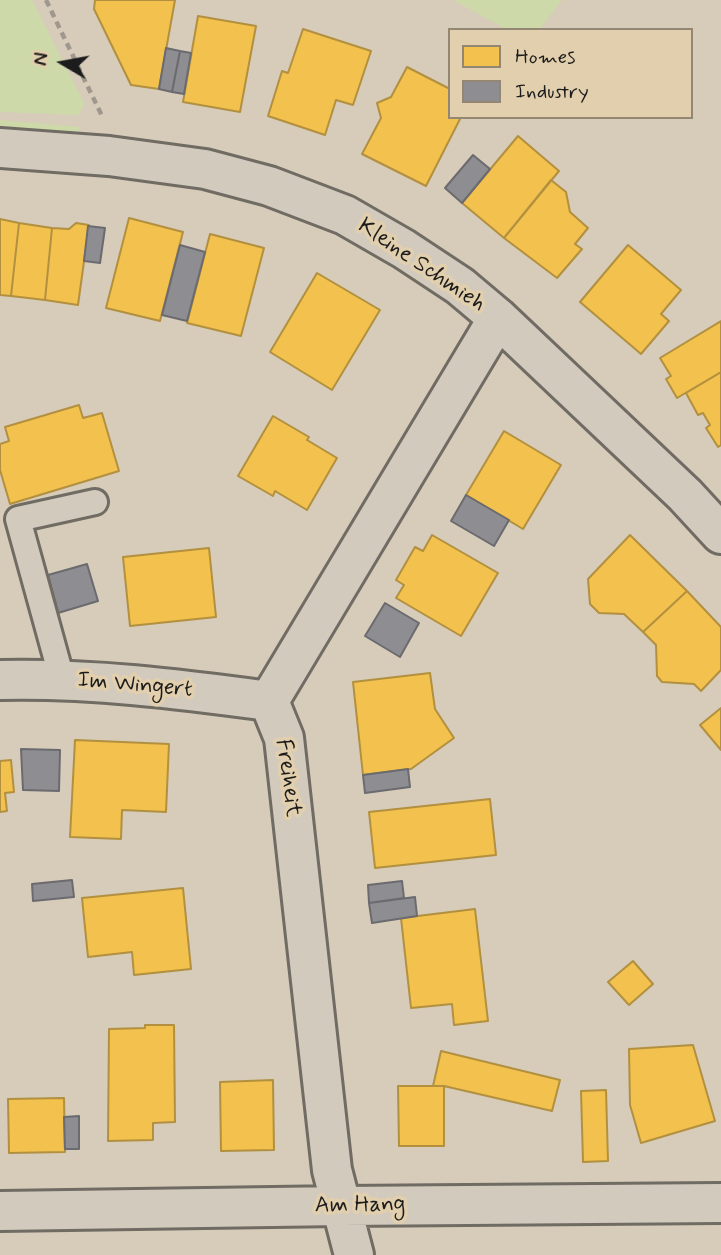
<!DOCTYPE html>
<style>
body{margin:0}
#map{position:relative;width:721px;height:1255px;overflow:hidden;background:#d6ccb9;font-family:Mynerve,sans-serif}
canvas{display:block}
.legend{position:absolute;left:448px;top:28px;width:245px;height:91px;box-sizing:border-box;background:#e2cfad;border:2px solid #938773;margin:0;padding:9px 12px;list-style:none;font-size:21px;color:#1c1c1c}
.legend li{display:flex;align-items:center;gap:14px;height:35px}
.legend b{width:35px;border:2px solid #938773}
.north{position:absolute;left:28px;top:28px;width:70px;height:70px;-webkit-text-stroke:5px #e2cfad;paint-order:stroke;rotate:280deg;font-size:19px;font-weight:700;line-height:28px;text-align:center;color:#1c1c1c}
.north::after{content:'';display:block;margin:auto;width:24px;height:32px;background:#1c1c1c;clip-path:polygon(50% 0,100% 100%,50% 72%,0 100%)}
</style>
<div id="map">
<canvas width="721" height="1255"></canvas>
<ul class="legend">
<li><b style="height:19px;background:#f2c14e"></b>Homes</li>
<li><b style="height:19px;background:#8d8d92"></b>Industry</li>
</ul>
<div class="north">N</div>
</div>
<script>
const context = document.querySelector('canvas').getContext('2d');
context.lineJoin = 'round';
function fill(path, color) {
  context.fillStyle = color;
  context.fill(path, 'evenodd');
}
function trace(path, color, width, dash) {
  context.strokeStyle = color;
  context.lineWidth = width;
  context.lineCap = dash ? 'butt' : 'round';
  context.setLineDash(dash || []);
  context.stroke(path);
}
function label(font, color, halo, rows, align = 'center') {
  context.font = font + ' Mynerve,sans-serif';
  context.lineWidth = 7;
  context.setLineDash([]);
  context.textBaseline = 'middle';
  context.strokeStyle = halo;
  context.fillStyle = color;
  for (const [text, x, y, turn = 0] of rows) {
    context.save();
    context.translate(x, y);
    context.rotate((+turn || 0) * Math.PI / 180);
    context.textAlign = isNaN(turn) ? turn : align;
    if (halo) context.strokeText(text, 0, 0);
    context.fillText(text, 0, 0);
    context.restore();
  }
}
const green = new Path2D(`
 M0 0H32L84 103 79 115 0 112Z
 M453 0H562L539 30H508Z
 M0 120 80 127 75 136 0 130Z`);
const homes = new Path2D(`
 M95 0H175L159 89 131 85 94 9Z
 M198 16 256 26 240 112 183 102Z
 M303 29 371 51 353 105 336 100 325 135 268 116 282 71 288 73Z
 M407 67 450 89V117H461L426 186 362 154 381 118 377 103 391 97Z
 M518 136 559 171 504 238 462 203Z
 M551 180 566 192 570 212 588 228 575 244 582 249 557 278 504 238Z
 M129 218 183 232 160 321 106 308Z
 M0 219 19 223 11 296 0 295Z
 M19 223 52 228 45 300 11 296Z
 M76 223 89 225 78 305 45 300 52 228 69 229Z
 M210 234 264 248 241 336 187 323Z
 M628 245 681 290 661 314 669 321 641 354 580 302Z
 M317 273 380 310 332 390 270 352Z
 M721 321V372L677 398 666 379 671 376 660 358Z
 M721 372V445L718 447 706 428 710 425 703 413 698 415 686 393Z
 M79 405 83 418 102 413 119 471 10 504 0 470V444L9 441 5 427Z
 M273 416 309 437 307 440 337 458 307 510 275 491 273 496 238 476Z
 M504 431 561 465 523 529 466 495Z
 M432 535 498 573 461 636 396 598 404 585 396 580 415 547 423 551Z
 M630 535 687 591 643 632 624 614 599 613 590 604 588 579Z
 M209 548 216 617 130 626 123 557Z
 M687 591 721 627V670L701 691 694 684 662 682 657 676 656 645 643 632Z
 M430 673 435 709 454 738 411 769 363 775 353 682Z
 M721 708V750L700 725Z
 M75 740 169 744 166 812 122 810 121 839 70 837Z
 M11 760 14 792 5 793 7 811 0 812V761Z
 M490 799 496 855 375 868 369 812Z
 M183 888 191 969 134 975 132 952 88 957 82 898Z
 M475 909 488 1021 454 1025 452 1004 411 1008 401 918Z
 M633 961 653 984 629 1005 608 982Z
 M145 1025H174L175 1122 153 1123V1140L108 1141 109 1029 145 1028Z
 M693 1045 715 1121 641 1143 630 1105 629 1049Z
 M441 1051 560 1080 552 1111 444 1086H433Z
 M273 1080 274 1150 221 1151 220 1082Z
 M398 1086H444V1146H399Z
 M606 1090 608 1161 583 1162 581 1091Z
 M64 1098 65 1152 9 1153 8 1099Z`);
const industry = new Path2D(`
 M166 48 180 51 172 92 159 89Z
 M180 51 191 53 184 94 172 92Z
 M473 155 490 169 462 203 445 188Z
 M88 226 105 228 100 263 84 261Z
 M180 245 205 252 187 321 162 315Z
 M466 495 509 520 494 546 451 521Z
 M87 564 98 601 58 613 48 575Z
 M385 603 419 623 400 657 365 636Z
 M21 749 60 750 59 791 23 790Z
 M408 769 410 787 365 793 363 775Z
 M72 880 74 897 33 901 32 884Z
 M402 881 404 898 369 903 368 885Z
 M415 897 417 916 372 923 369 903Z
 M79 1116V1149H65L64 1117Z`);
const path = new Path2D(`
 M46 0 102 116`);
const service = new Path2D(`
 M62 679 18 519 95 502`);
const minor = new Path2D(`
 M0 148 109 156 205 169 269 186 345 215 404 249 460 286 498 318 685 495 721 534
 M0 680C91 678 179 689 269 701
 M269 701 284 738 332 1170 354 1255
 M269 701 498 318
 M0 1211 341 1206 721 1203`);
const streetNames = [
 ["Kleine Schmieh",421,266,34],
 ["Im Wingert",135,686,5],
 ["Freiheit",287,778,82],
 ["Am Hang",360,1206,-1]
];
fill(green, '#cdd9a8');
fill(homes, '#f2c14e');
trace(homes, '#b2903f', 2);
fill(industry, '#8d8d92');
trace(industry, '#6b6b6f', 2);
trace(service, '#706b63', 30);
trace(minor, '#706b63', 44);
trace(path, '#9f988e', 4.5, [7, 5]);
trace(service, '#d2cabd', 24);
trace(minor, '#d2cabd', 38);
label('23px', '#1c1c1c', '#e2cfad', streetNames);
</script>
